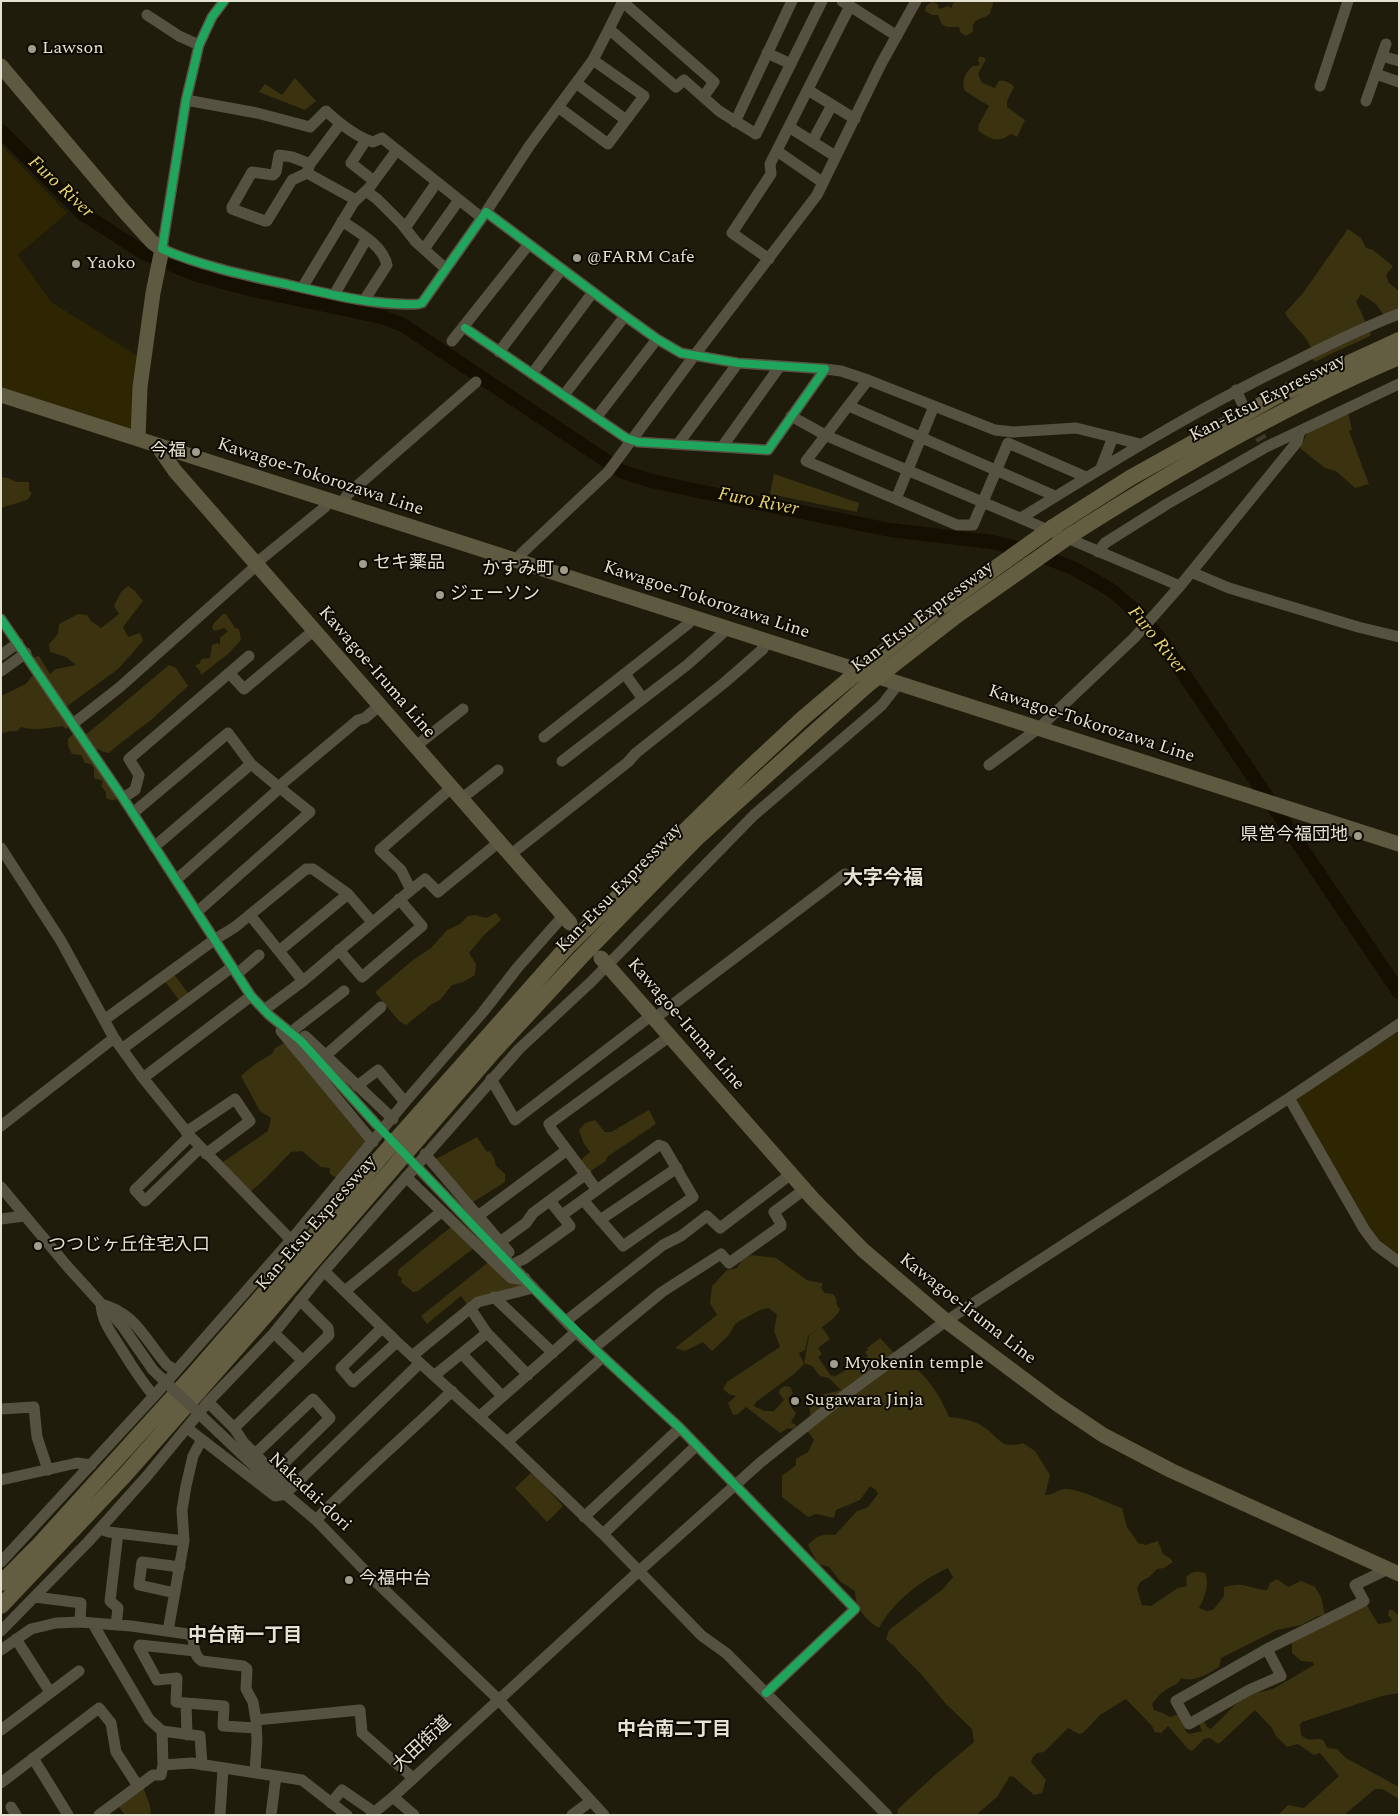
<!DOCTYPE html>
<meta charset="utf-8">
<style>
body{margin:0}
#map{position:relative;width:1400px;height:1816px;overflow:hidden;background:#1f1c0c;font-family:Spectral,serif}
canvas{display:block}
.frame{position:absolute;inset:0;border:2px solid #e6e2d1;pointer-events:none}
</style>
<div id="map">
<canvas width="1400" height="1816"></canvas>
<div class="frame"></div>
</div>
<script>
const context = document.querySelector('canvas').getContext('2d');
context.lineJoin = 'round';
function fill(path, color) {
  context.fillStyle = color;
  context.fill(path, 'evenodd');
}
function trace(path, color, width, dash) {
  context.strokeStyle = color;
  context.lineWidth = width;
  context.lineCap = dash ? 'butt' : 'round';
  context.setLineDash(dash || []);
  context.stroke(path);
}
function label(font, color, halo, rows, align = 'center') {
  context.font = font + ' Spectral,"Noto Sans JP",serif';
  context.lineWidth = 4;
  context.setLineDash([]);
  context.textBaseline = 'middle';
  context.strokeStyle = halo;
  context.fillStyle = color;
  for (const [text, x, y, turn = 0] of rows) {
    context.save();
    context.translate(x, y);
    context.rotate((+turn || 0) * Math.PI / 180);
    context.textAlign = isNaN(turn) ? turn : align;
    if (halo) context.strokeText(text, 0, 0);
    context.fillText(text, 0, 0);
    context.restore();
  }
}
const built = new Path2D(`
 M1 145 67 213 18 255 51 302 136 355 140 354 133 421 130 429 1 390Z
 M1399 1031V1257L1369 1233 1296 1103 1297 1097Z`);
const green = new Path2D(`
 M956 1H993C994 5 990 9 990 14 981 20 971 18 973 32L966 36 960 32 959 27C947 27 942 29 938 15H932L925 11 926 6 932 2 938 4 939 9 949 6 951 9 953 3Z
 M979 57H983L986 59 978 74 982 83 995 88 999 81C1005 80 1011 83 1014 87L1007 101V107L1025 120 1017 137 1012 134C1008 135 1005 139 1001 139 992 141 984 135 978 130L979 124 989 106 965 91C961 81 965 72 973 66H978L980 64 978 61Z
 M295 78 316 101 305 110 259 92 265 84 282 95Z
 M1348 229 1361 238 1366 248 1373 250 1393 266 1386 275 1389 283 1399 291V319L1396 320 1383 314 1376 304 1361 294 1356 302C1362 312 1364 322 1371 330L1370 336C1352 345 1333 352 1315 362 1310 357 1312 352 1310 346 1305 333 1291 325 1285 313L1303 293Z
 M1348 412 1352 430 1349 431 1369 484 1355 488 1336 471 1325 468 1300 448 1309 430Z
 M774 474 859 503 857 512 770 494Z
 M1 477 8 478 17 482H29V490L32 494 27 500 1 508Z
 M128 586 135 591 143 601 123 627 128 637 140 633 143 641 118 669 66 707 72 723 66 729 62 726C51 728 31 731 21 727L17 731H10L4 733 1 730V696L26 684 32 676H36L32 658 39 656 50 674 56 669 76 665 66 657 50 652 49 644 58 634 59 624 78 614 87 615 91 621 101 628 119 614 114 606 121 592Z
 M223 614H226L235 628 239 629 241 640 228 654 201 675 200 671 195 665 199 664 202 659 210 658 212 645 218 643 220 645V638L228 631 224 628 215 631 212 628 214 623Z
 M169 665 176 668 188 686 151 720 118 745 109 753 103 752 98 749 95 750 120 797C115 801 112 801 106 798V792L101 786 103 781 94 778V768L91 764 85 763 81 755 72 754 68 746V739L75 732 83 735 88 733Z
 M496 913 501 920 484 935 469 953 476 964 475 975 463 982 452 985 440 1000 429 1006 425 1010 406 1025 399 1021 375 992 413 960 431 948 447 930 460 924 468 916 475 915 486 918Z
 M173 973 190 996 181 1003 164 980Z
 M286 1042 367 1140 340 1176 335 1177 330 1174V1168L321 1167 302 1151 291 1152 265 1179 249 1193 223 1162 268 1131 271 1118 260 1111 241 1076 255 1064 272 1054 275 1048Z
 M649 1110 656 1124 607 1157 606 1161 589 1172 582 1163V1159L590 1152 584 1144 579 1130 585 1123 595 1120 605 1132H611Z
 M477 1137 487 1152 490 1151 494 1158 496 1166 505 1174V1182L473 1202 434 1160Z
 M452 1226 474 1248 418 1291 413 1292C409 1288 405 1286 401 1282L402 1278 398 1276V1270Z
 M751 1255 776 1258 807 1280C813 1282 817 1281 823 1284L821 1287 824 1293 833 1294 837 1300 836 1303 840 1310C835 1318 829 1322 822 1327L830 1339 818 1348 822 1354 818 1357 831 1376 833 1375 834 1377 849 1368 850 1369 868 1356 865 1352 868 1350 867 1348 880 1338 896 1355 887 1368C892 1367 898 1364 903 1364 922 1364 943 1401 949 1417 962 1418 978 1421 988 1430 1001 1441 1003 1449 1023 1443L1035 1451 1050 1475 1045 1495C1052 1496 1057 1490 1064 1489 1079 1488 1107 1503 1122 1508L1127 1527 1138 1543 1146 1545 1158 1541 1163 1554 1170 1558 1173 1562 1164 1568 1157 1569 1149 1577 1140 1582 1137 1589 1142 1605 1151 1606 1178 1588 1187 1586 1186 1577C1192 1571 1197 1571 1205 1573 1210 1584 1205 1597 1199 1608L1207 1611 1213 1610 1224 1596V1587C1230 1586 1236 1584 1241 1585 1251 1586 1258 1590 1267 1590L1270 1583 1277 1579 1288 1587 1301 1581 1315 1587 1321 1597 1325 1615 1318 1616 1301 1625 1277 1630 1221 1658 1219 1667C1208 1674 1193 1683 1181 1678L1178 1683C1165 1690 1161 1692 1152 1704L1154 1710 1163 1713 1170 1717 1179 1714 1186 1726 1185 1730 1189 1734 1202 1731 1199 1724 1203 1719 1207 1727 1211 1729 1236 1704 1251 1694 1273 1689 1314 1665 1313 1662 1301 1661 1292 1653V1640L1366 1604 1378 1624 1391 1622 1392 1619 1388 1615 1389 1610H1393L1399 1616V1693L1382 1696 1302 1722 1300 1724 1301 1735C1310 1742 1310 1739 1320 1739L1324 1741 1327 1748 1337 1749 1346 1758 1399 1787V1799L1382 1789H1375L1344 1815H1278L1288 1805 1304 1808 1339 1776 1320 1753 1314 1755 1298 1744 1287 1747 1276 1736 1272 1728 1255 1710 1222 1741 1218 1744 1210 1738 1204 1739 1192 1751 1188 1749 1168 1726 1161 1733 1155 1732 1152 1726 1126 1699 1100 1715 1083 1733 1079 1734 1068 1728 1044 1752 1037 1753 1032 1758 1031 1762 1046 1780 1042 1793 1034 1795 1014 1777 1010 1776 997 1797 976 1815H897L898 1809 936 1774 974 1742 972 1729 945 1703 922 1675 898 1651C895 1645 890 1644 886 1639L889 1630 943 1589 953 1577 948 1568C921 1580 893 1602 879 1628 865 1620 855 1607 855 1591L841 1582 829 1567 818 1564 808 1545C816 1536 823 1533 835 1535L857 1511 868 1507 878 1494 876 1490 870 1486 860 1500 836 1510 834 1518 816 1514 808 1517 782 1497V1476L796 1465V1459L808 1452 814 1440 806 1429 811 1418 809 1404 813 1397 841 1390 829 1378 820 1376 812 1366 804 1363 809 1336 817 1330 808 1336 805 1350 799 1353 804 1364 794 1374 756 1402 754 1406 764 1411H774L784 1400 779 1393 780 1389 785 1386 790 1387 793 1393 788 1398 792 1408 796 1413 791 1422 797 1426 793 1429 788 1428 780 1433 746 1407 738 1414 733 1415 728 1403 736 1396 729 1394 723 1389 727 1382 780 1347 774 1331 777 1314 768 1308 760 1310 736 1323 728 1336 712 1351 703 1342 685 1351 675 1348 717 1315 710 1303 712 1286 727 1270 737 1268 742 1260Z
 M491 1260 532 1288 469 1307 461 1296 427 1324 421 1316Z
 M532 1472 563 1506 547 1522 515 1488Z
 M142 1787 144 1789C146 1798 153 1807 150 1815H125L118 1806Z`);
const river = new Path2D(`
 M1 131 82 213 144 253 197 275 249 289 382 317 403 325 623 472 652 481 698 491 890 530 992 542 1026 550 1073 568 1111 590 1130 606 1150 627 1160 639 1399 992`);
const minorTunnel = new Path2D(`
 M1252 422 1262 440
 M376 1124 419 1169`);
const minor = new Path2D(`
 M224 1 212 17 199 45 193 71 186 100 162 249C204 267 249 276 294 286 333 295 377 306 418 304L422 303 486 212 625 316 657 339 681 353 738 363 825 369 768 450 638 442 626 438 465 328
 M623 1 609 29 676 87 684 80 719 111 756 134 822 1
 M842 1 897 36
 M623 2 714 82 704 96
 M147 15 179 36 199 45
 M767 53 791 64
 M1382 56 1399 61
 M1376 74 1399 82
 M576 83 626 120
 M1320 86 1348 1
 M808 90 855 119
 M186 100 257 113 310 127 326 111C339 123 357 137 373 142L382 138 397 150 369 188 354 202 302 288
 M1366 101 1386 44
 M558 107 608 144 644 96 593 60
 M735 122 792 1
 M340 124 310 164 307 173 356 200
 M789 127 835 156
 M366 140 351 163 374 181
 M812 142 832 105
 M397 150 482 218
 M777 151 822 182
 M307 173 292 180 267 221H265L232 209V207L252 172 273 175 276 172 279 155 292 157 310 164
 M366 191 377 199 401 223 416 242 446 269
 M486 212 530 145 593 60 609 29
 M342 221C358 232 383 245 387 265L365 299
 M405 228 437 182
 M424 249 459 200
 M769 259 732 233 771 174 770 164 850 6
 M334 295 367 238
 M452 341 529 244
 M499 352 562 269
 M825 369 841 371 868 380
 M532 374 593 292
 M1236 390 1242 403
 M564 395 625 316
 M849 406 1055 496
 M791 416 827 436 1180 586
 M596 418 657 339
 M678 444 738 363
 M722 447 780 366
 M1101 468 1113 437
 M1086 477 1008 443 973 525H957L806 461 868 380 995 430 1013 432 1076 428 1140 444
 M896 499 934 406
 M341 504 348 494 476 382
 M1021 518C1108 464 1195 410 1288 365 1324 347 1361 328 1399 314
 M1098 552 1105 543 1167 504 1266 447 1399 384
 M517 560 521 554 608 472 694 356 817 195 881 64 916 1
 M255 564 325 507 329 500
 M1191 572 1229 588 1358 627 1399 637
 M1 619 123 798 251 996 269 1015 301 1041 376 1124
 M1 655 18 643
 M1 671 26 653
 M230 674 244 689 313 631
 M625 674 643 699
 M74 723 120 687 257 565
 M544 737 688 624 693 617
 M416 746 463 709
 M562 761 687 665 722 634 724 627
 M989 765 1039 728 1134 638 1180 586 1297 442 1300 431
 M123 798 135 790 139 775 129 759 249 656
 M461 799 498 770
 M133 813 228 733 251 764 280 788 176 880
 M154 847 251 764
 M1 848 61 941 114 1038 143 1078 190 1136 291 1240
 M510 855 628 762 636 753 724 683 763 649 767 640
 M411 890 425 879 438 892 499 842
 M197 912 310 812 280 788 284 782 358 720 365 718 379 706
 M250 915 303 981
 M339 950 362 977 422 926 399 899
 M279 951 348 894
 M237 974 259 955
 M264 1010 303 981 411 890 401 870 380 850 451 788
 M655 1018 845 874
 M104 1020 214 940 235 927 306 869H313L348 894 372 922
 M296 1028 344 991
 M281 1031 373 1142
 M305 1036 393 1119
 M122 1049 232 967
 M326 1055 381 1007
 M143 1078 251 996
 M491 1079 515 1120 652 1015
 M357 1086 378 1070 405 1102
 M1289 1098 1364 1229 1376 1245 1399 1262
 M1 1126 114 1038
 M186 1132 235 1099 250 1121 206 1154
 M190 1136 135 1190 145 1201 200 1148
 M659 1145 664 1147 693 1197 623 1246 583 1200Z
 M567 1150 597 1190
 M425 1154 509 1252
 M419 1169 576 1332 680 1428 855 1609 766 1693
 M406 1177 511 1278 525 1280V1278
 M1 1187 67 1266 106 1309
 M562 1215 583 1200
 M478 1216 567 1150 552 1130 549 1124 670 1036
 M1 1219 24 1216
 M600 1220 677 1168
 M500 1242 526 1223 533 1213 586 1174
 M517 1262 524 1259 570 1226 550 1201
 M324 1271 397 1342 507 1442 603 1534 702 1636 726 1653 887 1815
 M345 1291 441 1212
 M494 1297 553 1353
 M470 1308 487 1333
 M566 1321 663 1245 681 1236 707 1216 720 1228 791 1174
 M382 1328 341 1368 353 1382 397 1342
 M274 1333 303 1361
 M594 1348 662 1292 721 1254 729 1263 781 1226V1224L774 1212 805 1189
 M462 1354 502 1396
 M412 1356 478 1302 533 1288
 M435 1375 487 1333 528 1375
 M154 1396C141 1381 132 1366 122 1350 113 1335 102 1323 101 1304 135 1312 146 1341 167 1365L175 1370
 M1 1409 34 1407 37 1437 48 1470
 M479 1417 576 1332
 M187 1428 275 1496 286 1494 288 1491 274 1473 244 1443 234 1428 208 1402
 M234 1428 329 1335 328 1328 300 1300
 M507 1442 603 1357
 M255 1454 313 1399 330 1418 274 1473
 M1 1480 77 1463 91 1465
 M270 1481 316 1520 372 1578 498 1699 604 1815
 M288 1491 420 1363
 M584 1517 680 1428
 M316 1520C359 1475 407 1435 452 1391
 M100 1529 109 1532 184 1541
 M603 1534 696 1446
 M1 1562 154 1396 291 1240 405 1102 483 1012 518 967 564 915
 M175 1593 139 1585 142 1562 180 1567
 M35 1597 81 1603 80 1622
 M93 1624 149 1719 162 1731 163 1765 192 1763 302 1780 347 1815
 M116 1625 118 1608 110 1601 118 1533
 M1 1631 88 1542 147 1476 208 1402 274 1333 324 1271 519 1049 591 982 754 815 882 705 899 683
 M168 1631 184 1541 182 1510 186 1486 193 1456 201 1441
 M16 1639 50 1692
 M1267 1649 1281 1676 1249 1690 1189 1724 1176 1701 1267 1649 1364 1601 1355 1585 1388 1569
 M1 1650 31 1629 56 1623 80 1622 131 1626 188 1634 193 1638C194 1647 194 1656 202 1661L243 1666 247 1669 246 1689 253 1702 256 1720 360 1710 362 1733 413 1778
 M186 1703 176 1702 177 1678 157 1680 139 1647 140 1645 195 1651
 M1 1730 79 1671
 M162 1731 200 1736 202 1765
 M187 1735 186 1703 224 1706 223 1726 256 1728
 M33 1758 68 1815
 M255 1772 257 1741 256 1722
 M1 1783 99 1708 111 1723 116 1752 138 1786
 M393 1797 414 1815
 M331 1803 342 1790 374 1812
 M11 1807 16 1815
 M99 1815 153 1775H161L163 1765
 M220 1815 223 1769
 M271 1815 276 1776
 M371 1815 393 1797 639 1571 761 1462 845 1395 946 1321 1289 1098 1399 1024
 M572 1815 591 1801`);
const major = new Path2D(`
 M1 66 123 210 152 242 162 249 153 293 140 387 138 438
 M1 395 1399 844
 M157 445 175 471 570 923
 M601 958 813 1199 863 1250 946 1321 1057 1404 1103 1435 1172 1471 1399 1574`);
const highway = new Path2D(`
 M1053 527 1130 478 1275 397 1399 340
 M1071 535C1176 468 1284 406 1399 357
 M1 1583 37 1547 193 1375 315 1235 379 1159 566 948 745 772 803 718 848 680
 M1 1606 125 1475 266 1315 493 1052 580 958 698 837 866 686`);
const minorBridge = new Path2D(`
 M109 1311 123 1327 153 1370 270 1481`);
const highwayBridge = new Path2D(`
 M848 680 941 607 1053 527
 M866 686 956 616 1071 535`);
const cycleway = new Path2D(`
 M224 1 212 17 199 45 193 71 186 100 162 249C204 267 249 276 294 286 333 295 377 306 418 304L422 303 486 212 625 316 657 339 681 353 738 363 825 369 768 450 638 442 626 438 465 328
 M1 619 123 798 251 996 269 1015 301 1041 376 1124 533 1288 603 1357 680 1428 855 1609 766 1693`);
const markers = [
 [32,49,5,"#a09d8c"],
 [577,258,5,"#a09d8c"],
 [76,264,5,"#a09d8c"],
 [196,452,5,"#a09d8c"],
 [363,564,5,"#a09d8c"],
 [564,570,5,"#a09d8c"],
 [440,595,5,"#a09d8c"],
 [1358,836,5,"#a09d8c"],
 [38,1246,5,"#a09d8c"],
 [834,1364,5,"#a09d8c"],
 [795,1401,5,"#a09d8c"],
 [349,1580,5,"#a09d8c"]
];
const poiNames = [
 ["Lawson",42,49],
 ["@FARM Cafe",587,258],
 ["Yaoko",86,264],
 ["今福",186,452,"right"],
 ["セキ薬品",373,564],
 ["かすみ町",554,570,"right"],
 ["ジェーソン",450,595],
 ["県営今福団地",1348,836,"right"],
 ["つつじヶ丘住宅入口",48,1246],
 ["Myokenin temple",844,1364],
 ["Sugawara Jinja",805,1401],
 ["今福中台",359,1580]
];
const streetNames = [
 ["Kan-Etsu Expressway",1268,399,-27],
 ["Kawagoe-Tokorozawa Line",320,478,18],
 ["Kawagoe-Tokorozawa Line",706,601,18],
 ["Kan-Etsu Expressway",923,618,-37],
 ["Kawagoe-Iruma Line",376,673,49],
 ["Kawagoe-Tokorozawa Line",1091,725,18],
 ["Kan-Etsu Expressway",620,889,-46],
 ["Kawagoe-Iruma Line",685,1025,49],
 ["Kan-Etsu Expressway",317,1224,-49],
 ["Kawagoe-Iruma Line",967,1310,38],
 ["Nakadai-dori",309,1493,43],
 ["大田街道",423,1745,-43]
];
const waterNames = [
 ["Furo River",60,188,43],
 ["Furo River",758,503,11],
 ["Furo River",1156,641,51]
];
const neighbourhoodNames = [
 ["中台南一丁目",245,1637],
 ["中台南二丁目",674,1731]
];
const quarterNames = [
 ["大字今福",883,880]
];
fill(built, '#2e2602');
fill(green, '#3b320f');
trace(river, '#140f01', 14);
trace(minorTunnel, '#3d3a2a', 11, [11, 5.5]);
trace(minor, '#565241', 11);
trace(major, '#5e5941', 15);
trace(highway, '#635d41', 16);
trace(minorBridge, '#565241', 11);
trace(highwayBridge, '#635d41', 16);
trace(cycleway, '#20a55d', 8);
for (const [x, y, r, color] of markers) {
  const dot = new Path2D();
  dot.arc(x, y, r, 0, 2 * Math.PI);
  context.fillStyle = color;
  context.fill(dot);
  trace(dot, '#0d0a02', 2);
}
label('18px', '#e6e2d1', '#0d0a02', poiNames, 'left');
label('18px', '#e6e2d1', '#0d0a02', streetNames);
label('italic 19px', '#e8d26e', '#0d0a02', waterNames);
label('bold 19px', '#e6e2d1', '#0d0a02', neighbourhoodNames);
label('bold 20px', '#e6e2d1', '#0d0a02', quarterNames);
</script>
